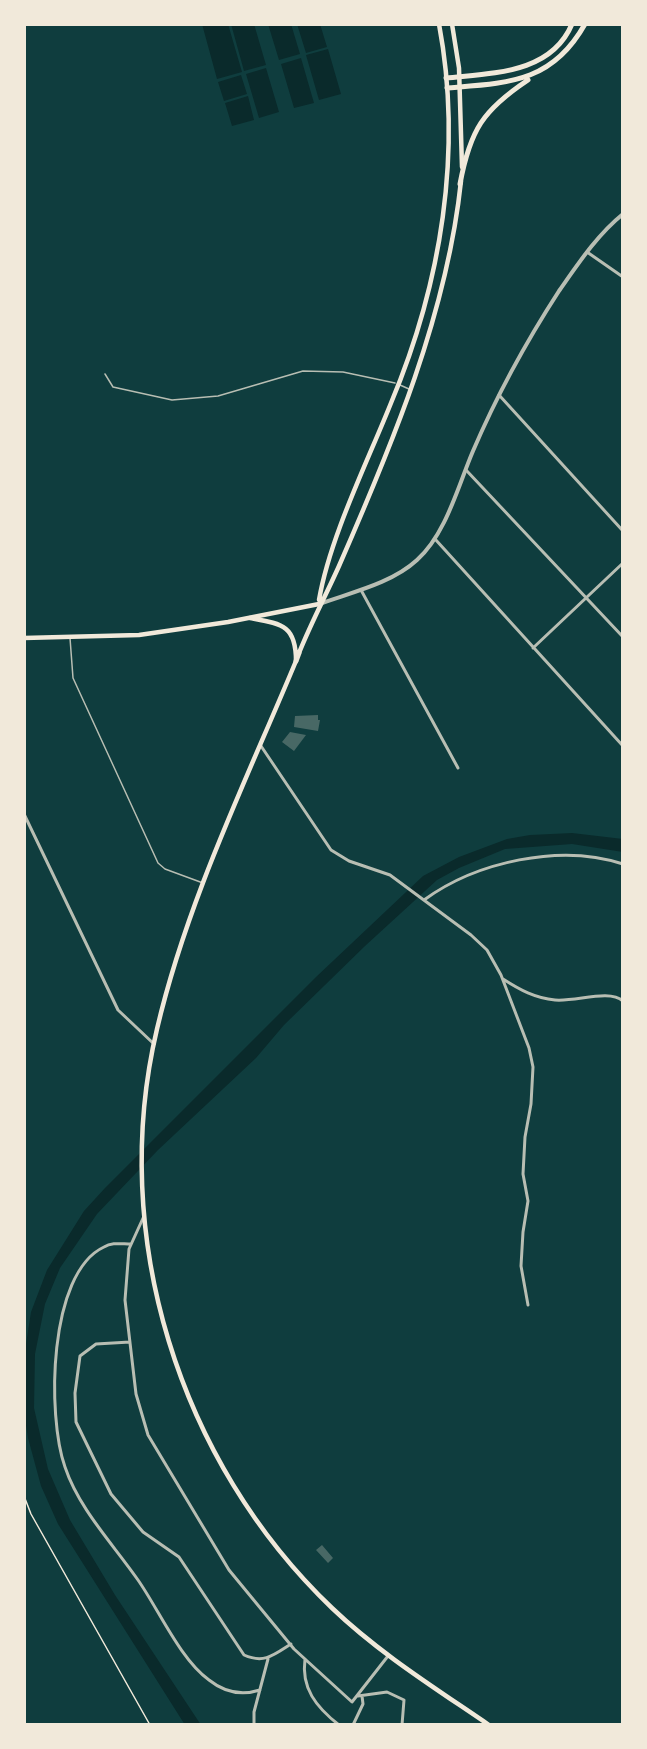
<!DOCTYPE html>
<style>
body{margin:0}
#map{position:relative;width:647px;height:1749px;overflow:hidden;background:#0f3d3e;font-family:Poppins,sans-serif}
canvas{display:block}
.frame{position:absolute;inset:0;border:26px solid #f1e9da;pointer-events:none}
</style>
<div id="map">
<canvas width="647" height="1749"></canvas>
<div class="frame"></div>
</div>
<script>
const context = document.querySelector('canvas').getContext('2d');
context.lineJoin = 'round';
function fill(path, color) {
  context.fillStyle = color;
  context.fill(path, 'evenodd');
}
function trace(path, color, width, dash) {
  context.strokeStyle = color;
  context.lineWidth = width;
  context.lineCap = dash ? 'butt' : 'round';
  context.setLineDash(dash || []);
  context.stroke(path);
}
const water = new Path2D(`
 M202 24H228L242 72 217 79Z
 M231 24H254L266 65 244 71Z
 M268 24H291L300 54 279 60Z
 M297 24H320L327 47 306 53Z
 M328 49 341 94 319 100 306 55Z
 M301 58 314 103 294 108 281 64Z
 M266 68 279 112 259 118 246 74Z
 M241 75 247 94 224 101 218 82Z
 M248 96 254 120 232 126 225 103Z
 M572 833 623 839V852L572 844 505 849 459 868 437 880 365 946 284 1025 256 1058 158 1150 97 1214 60 1268 45 1304 35 1354 34 1408 48 1469 70 1520 115 1595 201 1725H185L58 1524 41 1486 28 1438 24 1413V1357L31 1312 47 1270 84 1211 105 1188 316 977 423 876 459 857 507 839 530 835Z`);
const building = new Path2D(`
 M318 715V720H320L318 731 294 727 295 716Z
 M290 732 306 735 294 751 282 742Z
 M322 1545 333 1558 328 1563 316 1550Z`);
const path = new Path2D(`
 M24 1496 31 1514 150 1725`);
const service = new Path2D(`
 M105 374 113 387 172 400 218 396 303 371 343 372 395 383
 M400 385 409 389
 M70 638 73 678 158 863 165 869 203 883`);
const minor = new Path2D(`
 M587 252 623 277
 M499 395 623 531
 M466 470 623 637
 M435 539 623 746
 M361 590 458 768
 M533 648 623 563
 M261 746 331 850 349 861 390 875 471 935 487 950 501 975 529 1048 533 1067 531 1104 525 1137 523 1174 528 1201 523 1232 521 1266 528 1305
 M24 814 118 1010 154 1044
 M424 900C476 862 560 843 623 864
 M503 979C520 990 535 998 555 1000 576 1002 609 989 623 1001
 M144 1216 129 1249 125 1300 136 1394 148 1435 229 1570 294 1649 352 1702 388 1656
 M131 1244C121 1244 112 1242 104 1247 48 1273 47 1416 65 1467 79 1509 113 1544 138 1580 159 1610 180 1659 209 1680 224 1692 241 1696 260 1690
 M130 1342 96 1344 80 1356 75 1393 76 1422 111 1494 143 1532 179 1557 244 1655C264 1664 274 1655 291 1644
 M305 1659C301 1688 316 1707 339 1725
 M358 1696 387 1692 404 1700 402 1725
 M254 1725V1712L268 1659
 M353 1725 363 1704 362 1696`);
const tertiary = new Path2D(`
 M322 603C353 592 392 583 417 560 446 534 458 486 473 451 497 395 526 342 559 291 578 264 597 235 623 214`);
const secondary = new Path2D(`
 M24 638 139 635 228 622 319 604`);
const primary = new Path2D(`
 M452 24 459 68 462 167
 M319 600C330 537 367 463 391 403 441 284 463 152 439 24
 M250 618C282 624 296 625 296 661 246 781 187 901 157 1029 108 1235 179 1462 332 1608 379 1653 435 1688 489 1725
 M299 653C311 623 326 595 339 566 392 445 447 314 461 181`);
const trunk = new Path2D(`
 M296 661 299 653`);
const motorway = new Path2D(`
 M446 78C492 73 551 74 572 24
 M447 88C508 83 552 83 585 24
 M460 184C470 130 483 110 528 80`);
fill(water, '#0a2a2b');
fill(building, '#486865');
trace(path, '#f1e9da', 1.5);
trace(service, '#b8beb3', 1.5);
trace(minor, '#b8beb3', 3);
trace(tertiary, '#b8beb3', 4);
trace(secondary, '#f1e9da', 4.5);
trace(primary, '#f1e9da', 4.5);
trace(trunk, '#f1e9da', 5);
trace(motorway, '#f1e9da', 5);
</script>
